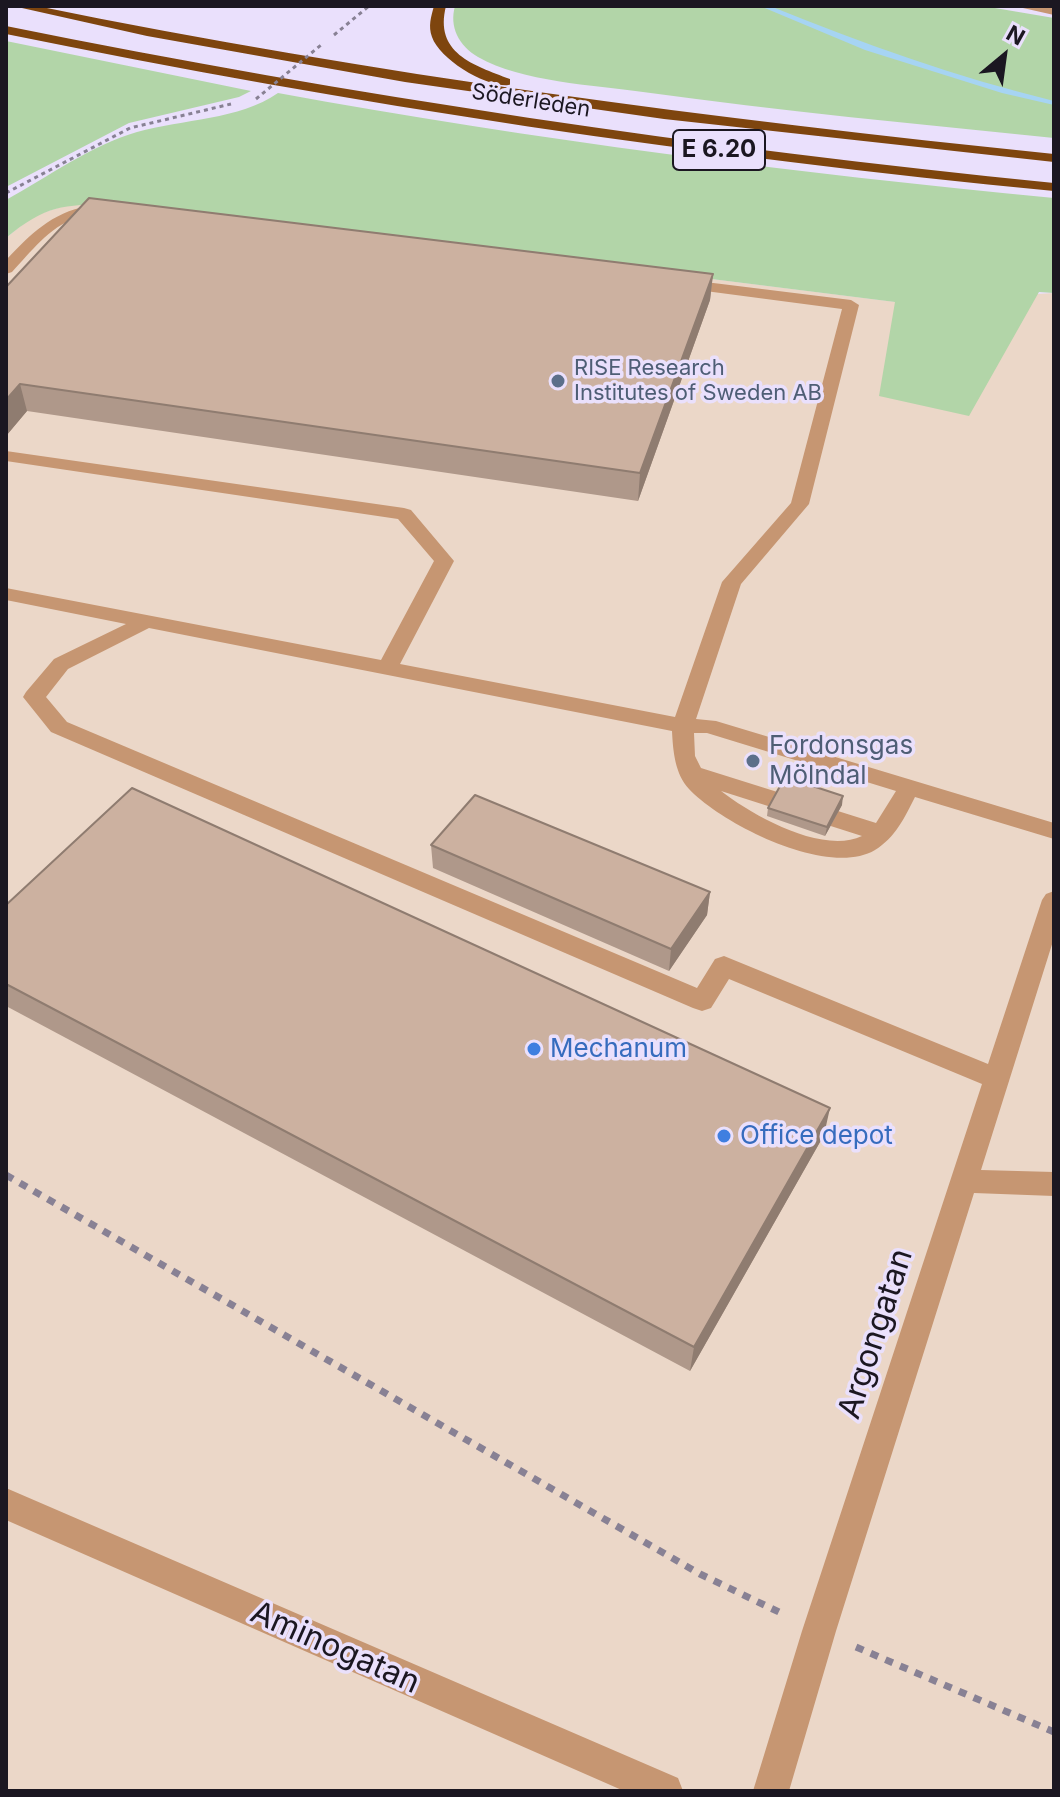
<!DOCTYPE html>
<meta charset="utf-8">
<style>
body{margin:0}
#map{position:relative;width:1060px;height:1797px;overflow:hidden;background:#eae0fc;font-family:Inter,sans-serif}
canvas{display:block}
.frame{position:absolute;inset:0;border:8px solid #1b1721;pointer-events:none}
.north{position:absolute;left:964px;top:16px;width:80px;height:80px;-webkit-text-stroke:6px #eae0fc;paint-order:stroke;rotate:29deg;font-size:22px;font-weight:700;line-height:32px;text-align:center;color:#1b1721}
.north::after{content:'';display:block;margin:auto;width:28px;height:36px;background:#1b1721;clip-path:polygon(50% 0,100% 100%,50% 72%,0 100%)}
</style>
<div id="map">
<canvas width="1060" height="1797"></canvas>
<div class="frame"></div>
<div class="north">N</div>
</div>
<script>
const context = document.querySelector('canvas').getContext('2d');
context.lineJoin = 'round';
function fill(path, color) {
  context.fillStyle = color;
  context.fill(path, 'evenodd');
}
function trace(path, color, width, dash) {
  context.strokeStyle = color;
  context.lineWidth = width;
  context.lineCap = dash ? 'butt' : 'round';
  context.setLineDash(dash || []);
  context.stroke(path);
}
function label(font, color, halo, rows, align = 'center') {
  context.font = font + ' Inter,sans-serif';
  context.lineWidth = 7;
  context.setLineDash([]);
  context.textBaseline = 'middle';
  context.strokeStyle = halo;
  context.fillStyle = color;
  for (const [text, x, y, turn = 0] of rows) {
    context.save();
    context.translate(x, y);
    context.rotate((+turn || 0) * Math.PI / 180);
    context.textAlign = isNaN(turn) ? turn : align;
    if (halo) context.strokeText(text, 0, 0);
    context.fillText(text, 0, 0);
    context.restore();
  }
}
const industrial = new Path2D(`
 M113 204 896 302 1054 293V1791H6V238L33 216 67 205Z`);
const green = new Path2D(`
 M455 6H983L1054 18V138C917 124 780 111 643 92 593 85 522 82 478 57 459 46 449 27 455 6Z
 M6 41 11 42 251 91 239 97 129 123 6 187Z
 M278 93C535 140 794 173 1054 198V293L1039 292 969 416 879 396 895 302 113 204C62 205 46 205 6 238V200C48 177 91 145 137 132 183 119 239 120 278 93Z`);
const stream = new Path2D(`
 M760 6H770C864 44 956 77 1054 101V105L1002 93 865 50Z`);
const pathFar1 = new Path2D(`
 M334 35 369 6
 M6 193 130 128 231 104`);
const path = new Path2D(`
 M6 1175 700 1574 781 1613
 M856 1647 1054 1732`);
const minor = new Path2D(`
 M1014 6 1054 7V15Z
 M88 206H105L113 211C103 219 88 214 76 218 49 227 30 253 12 272L6 274V260C31 234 51 213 88 206Z
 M681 279 851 300 859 305 809 504 741 584 696 719 716 721 1054 823V839L915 797C905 817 895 838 875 850 828 878 722 824 689 789 675 774 673 751 672 731L149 628 68 669 46 697 67 722 697 988 715 959 724 956 988 1064 1042 900 1046 894 1054 891V938L981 1170 1054 1172V1196L974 1193 836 1631 789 1791H753L802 1631 982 1084 729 979 711 1008 702 1011 693 1008 51 732 23 697 26 692 54 659 126 624 6 600V588L381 660 434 561 398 519 6 461V451L404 508 411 510 454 561 400 664 675 717 722 582 791 503 842 309 675 287 673 284ZM694 733H707L896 791 876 823 701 768 695 756ZM721 791 862 836C822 855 752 815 721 791Z
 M6 1488 678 1778 683 1791H624L6 1520Z`);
const highway = new Path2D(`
 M13 6H37C374 75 713 119 1054 154V162L664 119 405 82 147 36Z
 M434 6H446C434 53 473 65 510 79V85C487 88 440 60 432 37 428 26 431 17 434 6Z
 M6 26C353 96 702 148 1054 183V191C702 157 353 105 6 34Z`);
const pathBridge = new Path2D(`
 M256 99 321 45`);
const wall = new Path2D(`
 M713 274 710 300 638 501 27 411 6 436V287Z
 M842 805 825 836 767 816 768 808Z
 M431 845 710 892 707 915 669 971 433 868Z
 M6 905 824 1135 690 1371 6 1006Z`);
const shadedWall = new Path2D(`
 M713 274 710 300 638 501 640 473Z
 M20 384 27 411 6 436V400Z
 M843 796 842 805 825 836 827 827Z
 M710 892 707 915 669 971 671 949Z
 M830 1108 824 1135 690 1371 694 1347Z`);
const building = new Path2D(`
 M89 198 713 274 640 473 20 384 6 400V287Z
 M785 777 843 796 827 827 768 808Z
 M132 788 830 1108 694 1347 6 984V905Z
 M475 795 710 892 671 949 431 845Z`);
const markers = [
 [558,381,8,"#5c6f8a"],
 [753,761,8,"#5c6f8a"],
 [534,1049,8,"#3f7fe0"],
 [724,1136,8,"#3f7fe0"]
];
const farStreetnames = [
 ["Söderleden",531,101,9]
];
const farServicenames = [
 ["RISE Research",574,368],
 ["Institutes of Sweden AB",574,393]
];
const shields = [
 [719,150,92]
];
const shieldNames = [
 ["E 6.20",719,150]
];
const serviceNames = [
 ["Fordonsgas",769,746],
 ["Mölndal",769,776]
];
const shopNames = [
 ["Mechanum",550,1049],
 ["Office depot",740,1136]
];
const nearStreetnames = [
 ["Argongatan",876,1334,-72],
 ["Aminogatan",335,1648,24]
];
fill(industrial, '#ebd7c8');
fill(green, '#b2d5a8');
fill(stream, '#a6d4f3');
trace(pathFar1, '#888194', 3, [4, 4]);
trace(path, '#888194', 7, [8, 8]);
fill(minor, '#c69672');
fill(highway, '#7e450e');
trace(pathBridge, '#888194', 3, [4, 4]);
fill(wall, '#af988a');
fill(shadedWall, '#8f7c70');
fill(building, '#ccb1a0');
trace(building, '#8f7c70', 2);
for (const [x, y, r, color] of markers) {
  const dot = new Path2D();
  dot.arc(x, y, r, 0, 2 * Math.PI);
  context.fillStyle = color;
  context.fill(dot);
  trace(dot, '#eae0fc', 3);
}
label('22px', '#1b1721', '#eae0fc', farStreetnames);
label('22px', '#4e5e75', '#eae0fc', farServicenames, 'left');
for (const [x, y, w] of shields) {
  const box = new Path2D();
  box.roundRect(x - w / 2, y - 20, w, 40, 6);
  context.fillStyle = '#eae0fc';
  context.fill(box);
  trace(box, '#1b1721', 2);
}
label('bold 24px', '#1b1721', null, shieldNames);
label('26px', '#4e5e75', '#eae0fc', serviceNames, 'left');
label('26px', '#366cbe', '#eae0fc', shopNames, 'left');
label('32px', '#1b1721', '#eae0fc', nearStreetnames);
</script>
